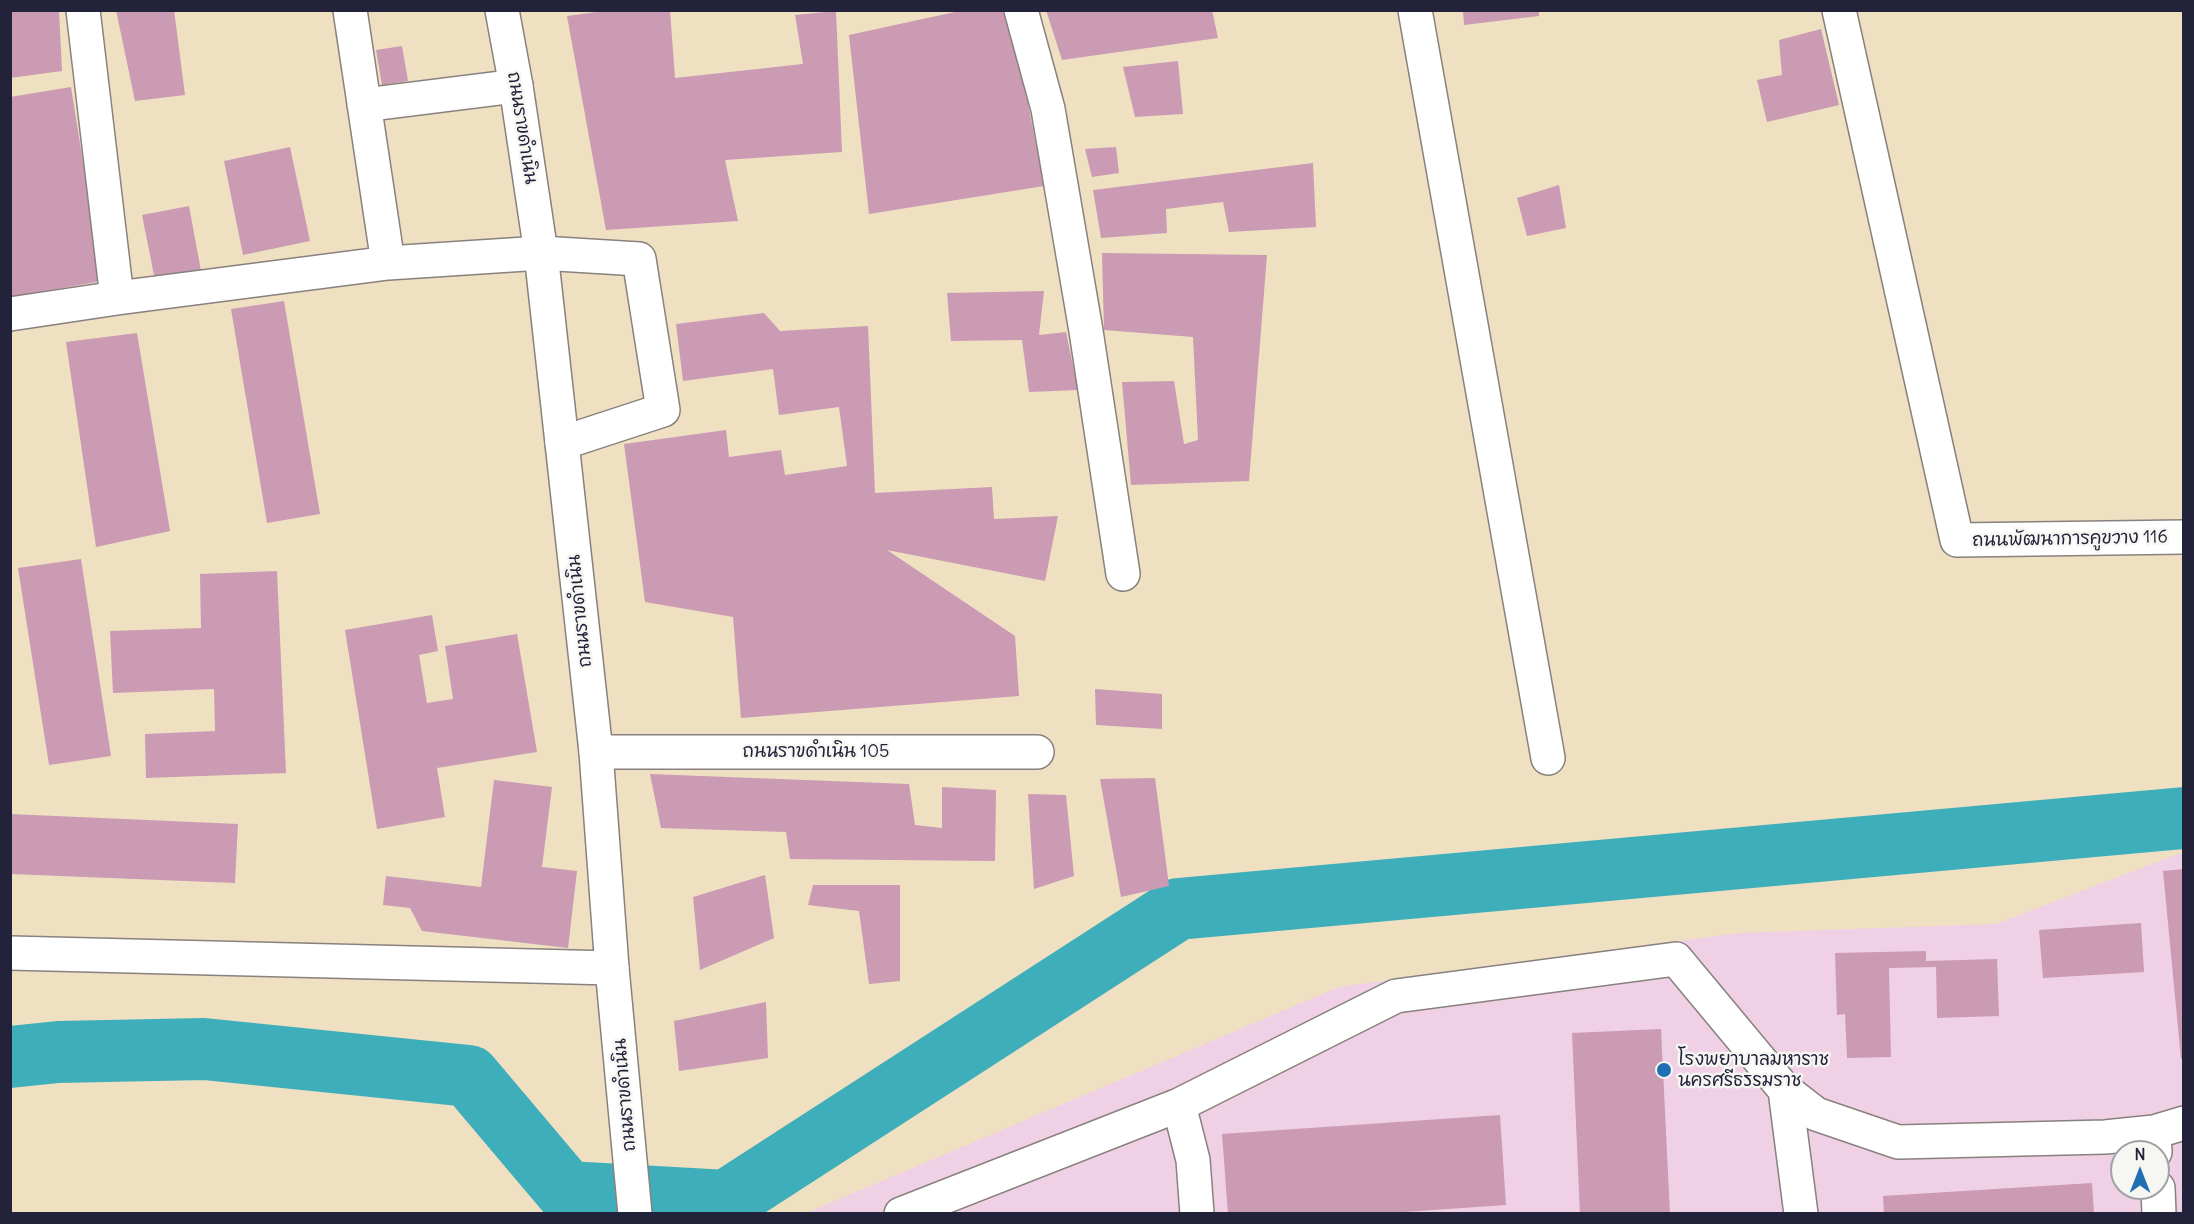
<!DOCTYPE html>
<meta charset="utf-8">
<style>
body{margin:0}
#map{position:relative;width:2194px;height:1224px;overflow:hidden;background:#efe0c2;font-family:Delius,sans-serif}
canvas{display:block}
.frame{position:absolute;inset:0;border:12px solid #22223b;pointer-events:none}
.north{position:absolute;left:2110px;top:1140px;width:60px;height:60px;box-sizing:border-box;background:#f6f6f2;border:2px solid #a1a1a9;border-radius:50%;rotate:0deg;font-size:16px;font-weight:700;line-height:24px;text-align:center;color:#22223b}
.north::after{content:'';display:block;margin:auto;width:21px;height:27px;background:#1f6fb2;clip-path:polygon(50% 0,100% 100%,50% 72%,0 100%)}
</style>
<div id="map">
<canvas width="2194" height="1224"></canvas>
<div class="frame"></div>
<div class="north">N</div>
</div>
<script>
const context = document.querySelector('canvas').getContext('2d');
context.lineJoin = 'round';
function fill(path, color) {
  context.fillStyle = color;
  context.fill(path, 'evenodd');
}
function trace(path, color, width, dash) {
  context.strokeStyle = color;
  context.lineWidth = width;
  context.lineCap = dash ? 'butt' : 'round';
  context.setLineDash(dash || []);
  context.stroke(path);
}
function label(font, color, halo, rows, align = 'center') {
  context.font = font + ' Delius,"Playpen Sans Thai",sans-serif';
  context.lineWidth = 5;
  context.setLineDash([]);
  context.textBaseline = 'middle';
  context.strokeStyle = halo;
  context.fillStyle = color;
  for (const [text, x, y, turn = 0] of rows) {
    context.save();
    context.translate(x, y);
    context.rotate((+turn || 0) * Math.PI / 180);
    context.textAlign = isNaN(turn) ? turn : align;
    if (halo) context.strokeText(text, 0, 0);
    context.fillText(text, 0, 0);
    context.restore();
  }
}
const built = new Path2D(`
 M2183 852V1213L804 1214 1339 987 1738 933 1996 924ZM2122 1152H2158V1188H2122Z`);
const river = new Path2D(`
 M10 1057 58 1052 204 1049 469 1076 567 1192 726 1201 1178 909 2184 818`);
const building = new Path2D(`
 M10 10H59L62 71 10 78Z
 M116 10H174L185 95 135 101Z
 M611 10H670L675 78 803 64 795 15 836 11 842 152 725 160 738 221 606 230 567 16Z
 M964 10H1010L1044 186 869 214 849 35Z
 M1046 10H1212L1218 38 1062 60Z
 M1463 10H1539V16L1464 25Z
 M1821 29 1839 105 1767 122 1757 80 1782 75 1779 40Z
 M402 46 408 81 382 85 376 50Z
 M1178 61 1183 114 1135 117 1123 67Z
 M71 87 102 281 10 297V97Z
 M290 147 310 241 243 255 224 161Z
 M1116 147 1119 173 1092 177 1085 149Z
 M1313 163 1316 227 1229 232 1223 202 1166 209 1167 233 1101 238 1093 190Z
 M1559 185 1566 228 1527 236 1517 198Z
 M189 206 201 271 155 280 142 215Z
 M1102 253 1267 255 1249 481 1131 485 1122 382 1174 381 1184 444 1198 440 1193 337 1104 330Z
 M1044 291 1039 335 1066 332 1078 390 1029 392 1022 340 951 341 947 293Z
 M284 301 320 514 267 523 231 309Z
 M764 313 780 331 868 326 875 493 992 487 994 519 1058 516 1045 581 887 550 1015 636 1019 696 741 718 733 617 645 602 624 444 726 430 729 457 781 450 785 475 847 466 839 407 779 415 773 369 683 381 676 324Z
 M137 333 170 531 96 547 66 342Z
 M81 559 111 756 49 765 18 568Z
 M277 571 286 773 146 778 145 734 215 731 214 689 113 693 110 631 201 628 200 574Z
 M432 615 438 651 419 655 427 703 453 699 445 646 517 634 537 752 437 768 445 817 377 829 345 630Z
 M1095 689 1162 694V729L1096 725Z
 M650 774 909 784 915 825 942 828V787L996 790 995 861 790 859 786 832 661 828Z
 M1155 778 1169 886 1121 897 1100 779Z
 M494 780 552 787 542 867 577 871 568 948 422 931 410 908 383 905 386 876 481 887Z
 M1028 794 1066 795 1074 876 1034 889Z
 M10 814 238 824 235 883 10 874Z
 M2184 869V1059H2181L2163 871Z
 M765 875 774 938 700 970 693 897Z
 M813 885H900V981L869 984 859 911 808 905Z
 M2141 923 2144 972 2043 978 2039 930Z
 M1926 951V961L1997 959 1999 1016 1937 1018 1936 967 1889 968 1891 1057 1847 1058 1845 1014 1837 1015 1835 953Z
 M766 1002 768 1058 679 1071 674 1021Z
 M1661 1029 1670 1214H1580L1572 1033Z
 M1500 1115 1506 1205 1375 1214H1228L1222 1134Z
 M2092 1183 2094 1214H1884L1883 1196Z`);
const minor = new Path2D(`
 M83 10 117 298 388 263 541 253 639 259 663 410 562 443
 M350 10 388 263
 M1021 10 1048 109 1086 331 1123 574
 M1415 10 1548 758
 M1839 10 1957 540 2184 537
 M364 105 516 86
 M10 314 117 298
 M596 752H1037
 M10 953 612 968
 M1785 1090 1801 1214
 M1179 1105 1193 1160 1197 1214
 M2154 1132 2184 1123
 M2158 1188 2159 1214
 M901 1214 1179 1105 1396 996 1676 959 1785 1090 1816 1114 1898 1142 2105 1137 2154 1132 2155 1152`);
const major = new Path2D(`
 M502 10 516 86 541 253 562 443 596 752 612 968 635 1214`);
const markers = [
 [1664,1070,8,"#1f6fb2"]
];
const streetNames = [
 ["ถนนราขดำเนิน",522,128,81],
 ["ถนนพัฒนาการคูขวาง 116",2070,539,-1],
 ["ถนนราขดำเนิน",580,611,-96],
 ["ถนนราขดำเนิน 105",816,752],
 ["ถนนราขดำเนิน",625,1095,-95]
];
const poiNames = [
 ["โรงพยาบาลมหาราช",1678,1060],
 ["นครศรีธรรมราช",1678,1081]
];
fill(built, '#f0d0e4');
trace(river, '#3eaeba', 62);
fill(building, '#ca9bb3');
trace(minor, '#88817e', 36);
trace(major, '#88817e', 36);
trace(minor, '#fff', 33);
trace(major, '#fff', 33);
for (const [x, y, r, color] of markers) {
  const dot = new Path2D();
  dot.arc(x, y, r, 0, 2 * Math.PI);
  context.fillStyle = color;
  context.fill(dot);
  trace(dot, '#f6f6f2', 2);
}
label('18px', '#22223b', '#f6f6f2', streetNames);
label('18px', '#22223b', '#f6f6f2', poiNames, 'left');
</script>
